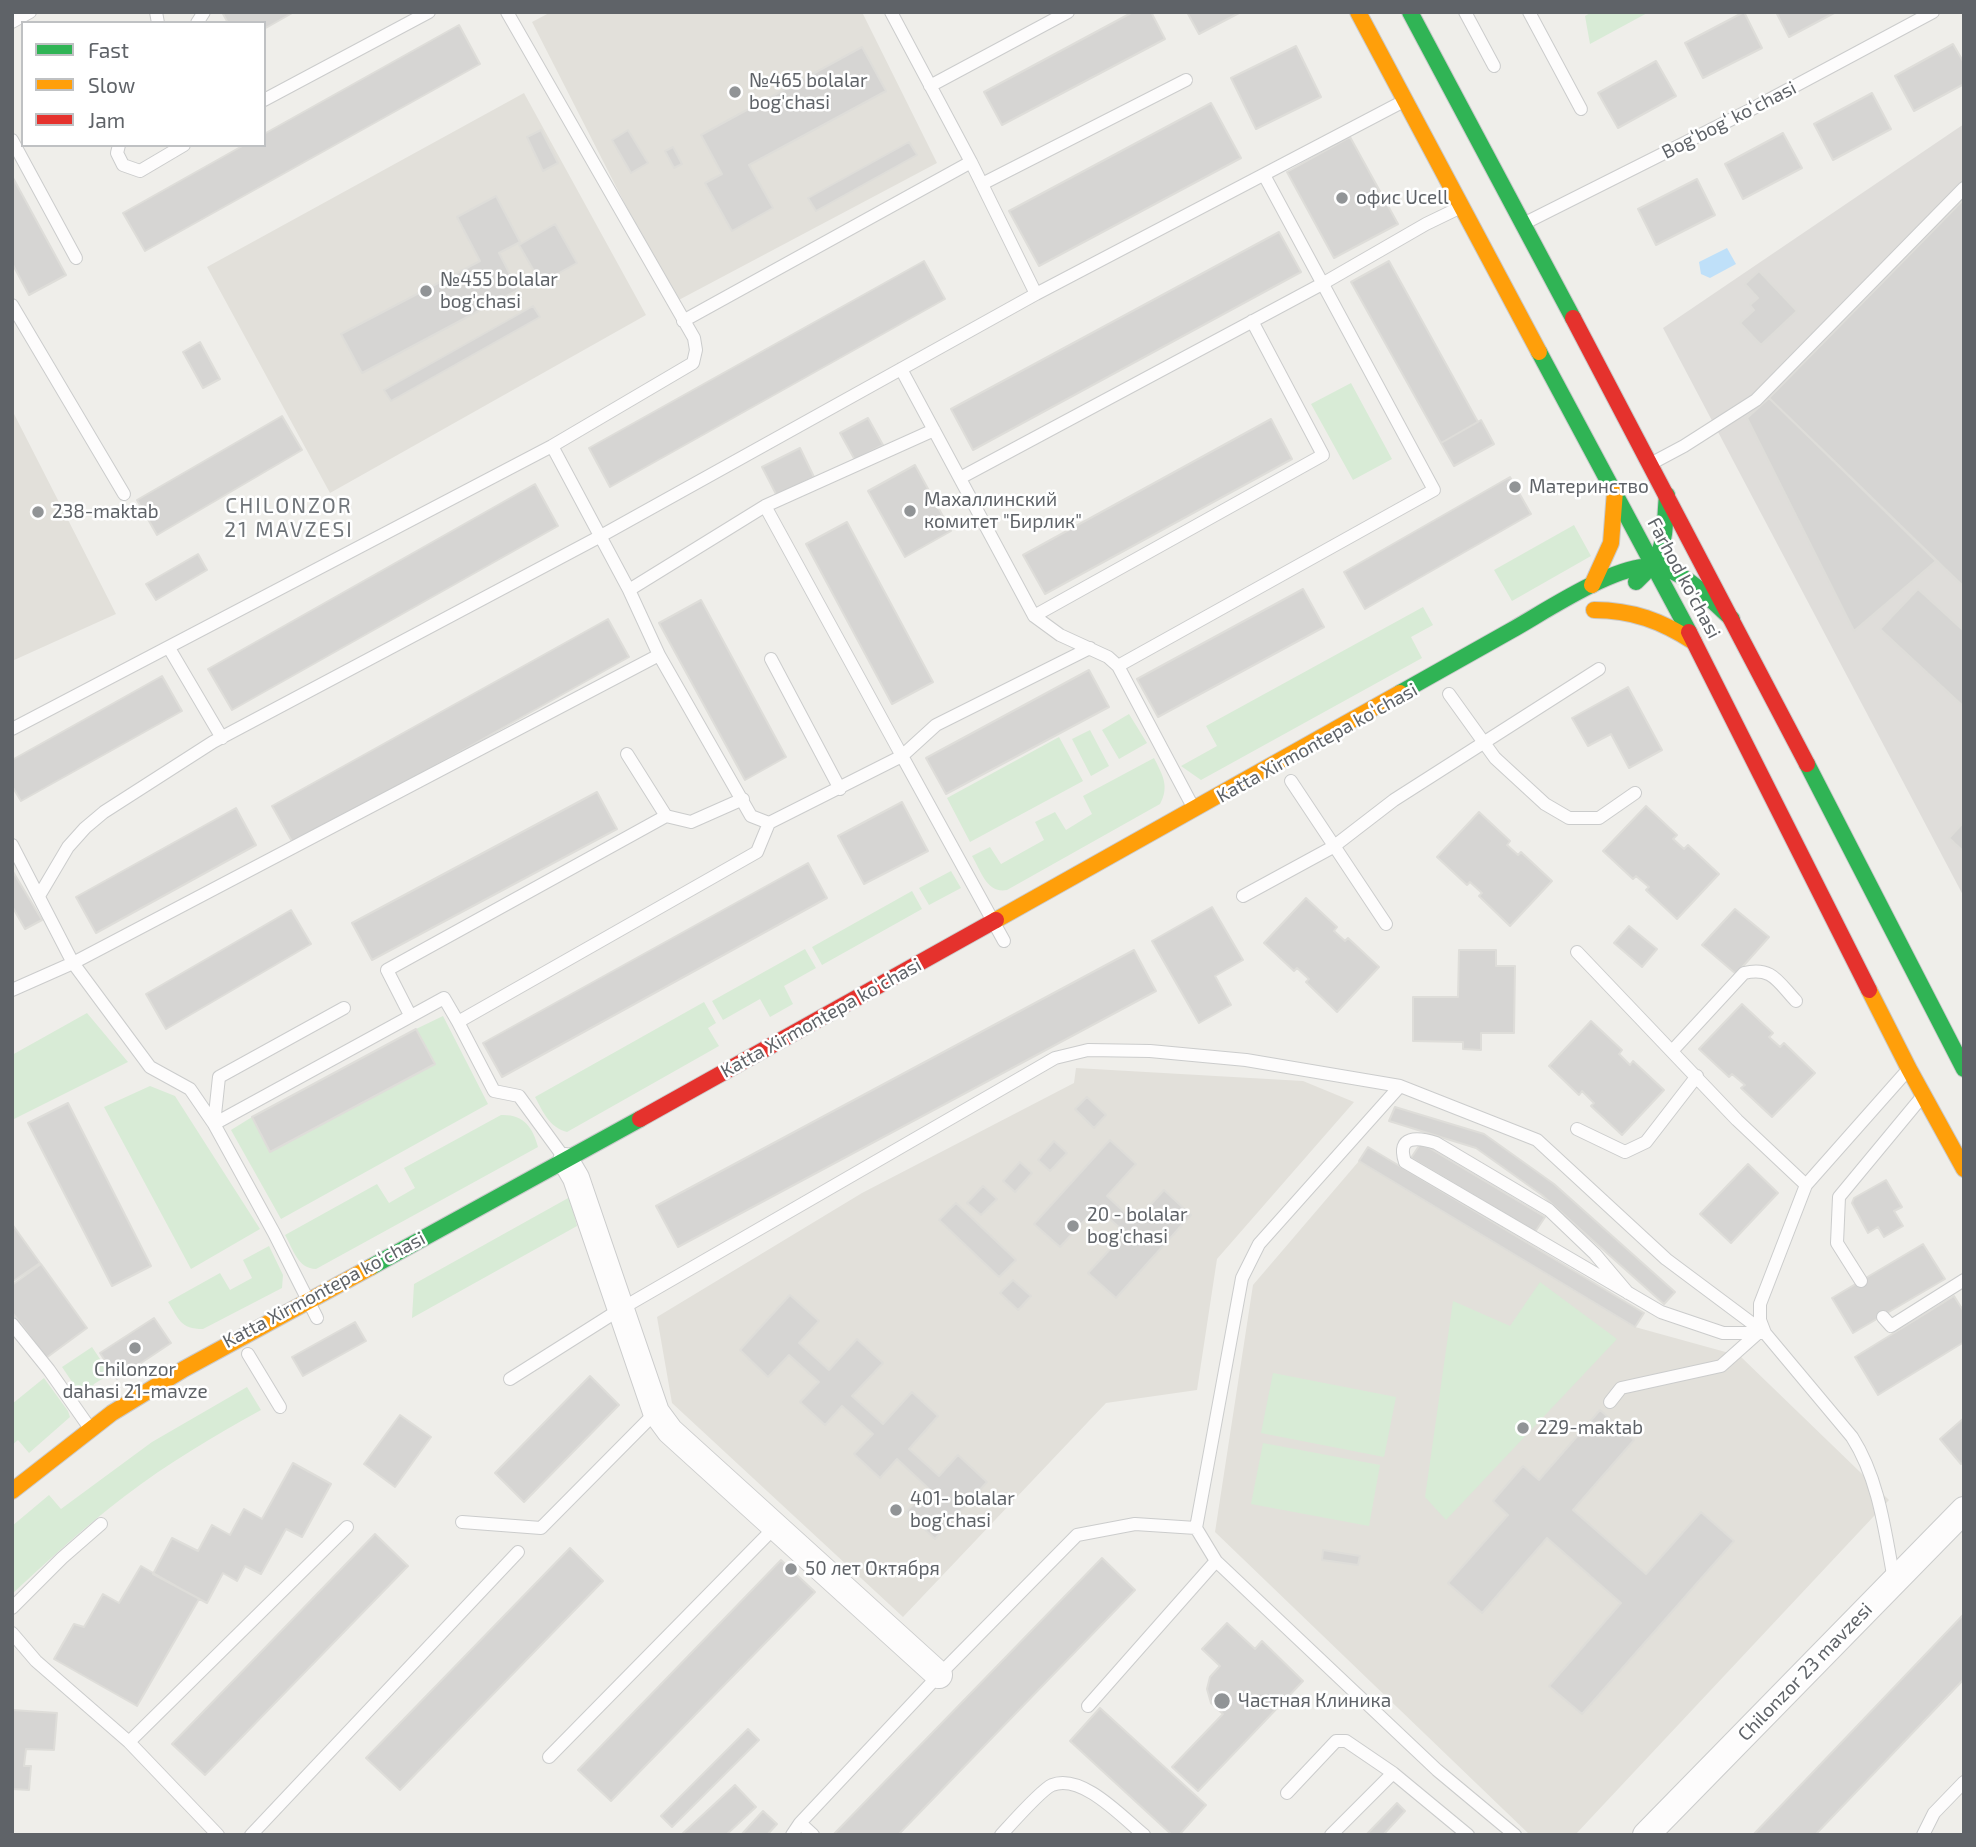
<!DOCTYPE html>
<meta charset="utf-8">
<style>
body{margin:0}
#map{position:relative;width:1976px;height:1847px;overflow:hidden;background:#efeeea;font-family:"Exo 2",sans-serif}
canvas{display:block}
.frame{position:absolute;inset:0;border:14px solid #5f6368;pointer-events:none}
.legend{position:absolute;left:21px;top:21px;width:245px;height:126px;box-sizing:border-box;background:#fff;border:2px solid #bfc1c3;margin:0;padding:9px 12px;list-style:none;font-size:21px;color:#5f6368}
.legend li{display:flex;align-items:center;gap:14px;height:35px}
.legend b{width:35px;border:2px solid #bfc1c3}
</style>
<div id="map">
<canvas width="1976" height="1847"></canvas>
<div class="frame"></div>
<ul class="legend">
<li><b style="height:9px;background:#30b455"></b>Fast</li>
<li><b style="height:9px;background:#ff9f0a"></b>Slow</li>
<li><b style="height:9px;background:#e5322d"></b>Jam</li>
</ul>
</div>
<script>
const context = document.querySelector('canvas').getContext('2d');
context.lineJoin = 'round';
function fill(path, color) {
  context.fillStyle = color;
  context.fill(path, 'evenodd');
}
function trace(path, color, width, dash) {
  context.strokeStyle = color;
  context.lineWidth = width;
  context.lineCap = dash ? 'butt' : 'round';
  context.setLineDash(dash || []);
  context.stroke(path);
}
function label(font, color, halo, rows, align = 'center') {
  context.font = font + ' "Exo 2",sans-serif';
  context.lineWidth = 5;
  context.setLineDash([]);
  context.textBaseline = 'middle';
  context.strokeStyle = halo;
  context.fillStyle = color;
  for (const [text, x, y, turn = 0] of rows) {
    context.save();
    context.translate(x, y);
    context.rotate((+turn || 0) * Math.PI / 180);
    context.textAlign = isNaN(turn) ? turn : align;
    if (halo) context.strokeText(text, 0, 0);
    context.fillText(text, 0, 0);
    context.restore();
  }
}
const industrial = new Path2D(`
 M1964 124V897L1663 328Z`);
const education = new Path2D(`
 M551 12H862L937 163 675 302 532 22Z
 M524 93 646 315 330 493 207 267Z
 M12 410 116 614 12 661Z
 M1076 1068 1303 1081 1354 1102 1217 1259 1197 1390 1106 1403 903 1617 672 1403 657 1317 862 1193 1074 1083Z
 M1359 1161 1635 1327 1740 1356 1889 1500 1575 1835H1530L1215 1532 1253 1285Z`);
const green = new Path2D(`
 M1592 12H1649L1590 44 1585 16Z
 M1351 383 1392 459 1353 480 1311 404Z
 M1574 525 1591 556 1512 601 1494 570Z
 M1423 607 1433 625 1411 637 1422 658 1201 780 1181 766 1217 746 1206 726Z
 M1129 714 1147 743 1119 759 1102 730Z
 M1090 730 1109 766 1091 776 1072 739Z
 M1059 737 1083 781 970 842 947 798Z
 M1154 758C1162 774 1170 786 1160 804L1007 890C987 894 981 871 972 856L990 847 1001 864 1044 840 1035 822 1055 812 1066 830 1092 814 1083 796Z
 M951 871 961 888 929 905 919 888Z
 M912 891 922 909 822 965 812 947Z
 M805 949 816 968 784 986 793 1004 770 1017 760 999 723 1020 712 1001Z
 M704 1002 716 1023 708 1028 719 1046 567 1132C549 1127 543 1112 535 1097Z
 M87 1013 128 1062 12 1120V1055Z
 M443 1016 488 1104 281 1219 231 1130 252 1117 270 1151 434 1064 416 1029Z
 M150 1086 175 1096 260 1229 191 1269 104 1107Z
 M501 1115C523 1114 533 1127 538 1147L316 1269C298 1269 293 1249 285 1235L377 1184 389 1203 415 1188 404 1168Z
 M570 1197 577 1226 412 1318 414 1284Z
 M269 1246 283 1275 282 1288 203 1329C180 1329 179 1319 168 1302L220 1273 230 1290 252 1278 243 1260Z
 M1540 1282 1617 1339 1446 1520 1425 1497 1453 1301 1510 1326Z
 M92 1347 110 1374 94 1384 85 1401 62 1367Z
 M1273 1373 1396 1397 1384 1457 1261 1433Z
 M44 1378 68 1411 70 1417 29 1453 18 1440 12 1445V1404Z
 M247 1387 261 1410C214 1436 168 1463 125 1496 85 1526 49 1560 12 1594V1526L49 1495 61 1509 152 1442Z
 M1263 1443 1380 1465 1369 1526 1251 1504Z`);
const water = new Path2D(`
 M1727 248 1736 264 1710 278 1701 274 1699 262Z`);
const building = new Path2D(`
 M222 12H294L264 29V23H228Z
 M1133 12H1151L1165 39 1002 125 984 92Z
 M1187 12H1241L1199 34Z
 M1744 12 1762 48 1703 78 1685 43Z
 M1776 12H1836L1789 37Z
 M459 25 480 64 145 251 123 213 244 145H264V134Z
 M1953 44 1964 63V84L1914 111 1895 76Z
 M1296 46 1321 97 1256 129 1231 78Z
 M862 47 886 91 749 165 773 208 732 231 705 183 722 174 701 135Z
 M1656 61 1676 96 1618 128 1598 93Z
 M1872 93 1891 129 1833 160 1814 124Z
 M1211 103 1241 158 1039 266 1009 211Z
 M541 130 558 163 543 171 527 137Z
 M628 130 648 163 631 173 612 140Z
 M1783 133 1802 168 1743 199 1725 164Z
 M1350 137 1398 224 1334 258 1287 172Z
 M909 142 917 155 816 211 808 198Z
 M673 147 682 164 674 168 665 151Z
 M12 176 66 275 29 295 12 263Z
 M1697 179 1715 215 1656 245 1638 209Z
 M496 196 520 242 499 253 518 290 362 373 341 334 480 261 457 217Z
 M1964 199V587L1769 398Z
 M555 224 577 263 541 283 519 245Z
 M1279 232 1301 272 973 450 951 409Z
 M924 261 945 299 610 487 589 448Z
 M1389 261 1478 422 1441 443 1351 282Z
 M1759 271 1797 311 1761 345 1740 323 1754 310 1750 305 1758 298 1745 284Z
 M533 306 540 317 391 401 384 390Z
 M200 342 220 379 203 388 183 352Z
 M1769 398 1936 561 1854 631 1747 418Z
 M282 416 302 450 157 535 137 500Z
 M868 418 883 445 855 460 840 433Z
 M1271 419 1292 459 1045 594 1023 555Z
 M1481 420 1494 444 1454 466 1441 443Z
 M800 448 814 477 777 496 762 467Z
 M915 465 951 531 905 557 868 491Z
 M1510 477 1531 514 1365 609 1344 572Z
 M535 484 558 526 232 710 208 669Z
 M847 522 933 682 892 704 806 544Z
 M198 554 207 570 156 600 146 584Z
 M1303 589 1324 627 1158 717 1137 679Z
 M1918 589 1964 631V707L1880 629Z
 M701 600 786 757 745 780 659 623Z
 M608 619 629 657 294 845 272 806Z
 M1089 670 1109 707 946 794 926 758Z
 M162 676 182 711 21 801 12 786V760Z
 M1628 687 1662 750 1629 768 1611 734 1588 746 1572 718Z
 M597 792 617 829 372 960 352 923Z
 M902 802 928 851 864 884 838 836Z
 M1646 806 1677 835 1673 839 1684 849 1688 845 1719 874 1677 919 1646 890 1649 887 1636 876 1633 879 1603 851Z
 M236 808 256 845 96 933 76 897Z
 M1479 812 1510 841 1507 845 1518 855 1521 852 1552 881 1510 926 1479 896 1482 893 1470 882 1467 885 1437 857Z
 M1964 822V852L1949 838Z
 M808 863 827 898 502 1077 483 1043Z
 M12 870 42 920 25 929 12 906Z
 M1306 898 1337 927 1334 931 1345 941 1348 938 1379 967 1337 1012 1306 982 1309 979 1297 968 1294 971 1264 943Z
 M1212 907 1243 960 1215 976 1231 1005 1199 1023 1152 941Z
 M1735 909 1769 937 1736 974 1702 945Z
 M291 910 311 944 166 1029 146 994Z
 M1629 926 1657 949 1642 967 1614 943Z
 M1134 950 1156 991 678 1247 656 1206Z
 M1459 950H1496V966H1515L1514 1033H1481V1050L1463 1049V1042L1413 1041V997H1458Z
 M1742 1004 1773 1033 1769 1037 1780 1047 1784 1043 1815 1073 1772 1117 1741 1088 1745 1085 1732 1074 1729 1077 1699 1049Z
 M1591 1021 1622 1050 1619 1054 1630 1065 1633 1061 1664 1090 1622 1135 1591 1106 1594 1103 1582 1091 1579 1095 1549 1066Z
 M416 1029 435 1064 270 1152 252 1117Z
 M1087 1097 1106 1115 1094 1128 1075 1109Z
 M68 1103 151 1266 112 1286 28 1123Z
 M1395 1107 1484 1134 1554 1184 1675 1292 1664 1304 1542 1195 1476 1148 1389 1121Z
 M1110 1140 1136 1164 1107 1196 1135 1222 1164 1190 1191 1215 1116 1298 1088 1273 1125 1233 1097 1207 1060 1247 1034 1224Z
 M1054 1141 1067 1153 1050 1171 1038 1160Z
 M1421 1143 1545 1217 1535 1232 1411 1158Z
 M1368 1147 1644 1313 1635 1327 1359 1161Z
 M1020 1162 1032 1173 1015 1192 1003 1181Z
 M1748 1164 1778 1193 1731 1243 1700 1214Z
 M1886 1180 1902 1207 1894 1211 1903 1226 1884 1237 1878 1227 1868 1233 1852 1203 1854 1198Z
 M983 1186 997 1199 981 1215 967 1203Z
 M956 1203 1016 1260 999 1277 939 1220Z
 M12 1224 40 1263 12 1282Z
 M1923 1244 1945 1279 1853 1333 1832 1298Z
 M41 1264 87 1328 46 1358 12 1312V1285Z
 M1013 1280 1031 1296 1018 1310 1000 1293Z
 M790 1295 819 1321 799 1343 829 1370 857 1339 883 1363 852 1396 883 1424 912 1392 938 1416 909 1449 939 1476 958 1455 987 1482 935 1539 906 1512 928 1488 897 1459 880 1478 854 1454 873 1434 842 1406 825 1425 800 1402 819 1382 789 1355 768 1377 740 1350Z
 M1954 1296 1964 1312V1342L1878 1395 1855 1357Z
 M154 1318 171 1343 117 1379 100 1353Z
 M355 1322 366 1341 303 1376 292 1357Z
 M590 1376 619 1405 524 1502 495 1473Z
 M1600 1410 1634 1440 1573 1510 1646 1574 1701 1512 1734 1541 1582 1714 1549 1686 1621 1603 1547 1538 1482 1613 1448 1583 1508 1515 1493 1501 1523 1466 1539 1480Z
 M400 1415 431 1437 395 1487 364 1464Z
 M1964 1418V1462L1961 1464 1940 1439Z
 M293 1463 331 1484 302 1537 286 1529 261 1574 245 1566 237 1581 223 1573 207 1603 153 1574 172 1538 198 1551 212 1525 230 1535 244 1509 262 1519Z
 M375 1534 408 1566 205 1775 172 1744Z
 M570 1548 603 1581 400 1790 366 1758Z
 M1323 1550 1360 1556 1358 1565 1322 1560Z
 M1102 1558 1135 1590 898 1835H833Z
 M781 1560 815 1592 611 1801 578 1770Z
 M141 1566 199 1599 137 1706 54 1659 74 1624 84 1627 103 1594 119 1603Z
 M1964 1614V1679L1815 1835H1753Z
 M1227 1623 1255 1649 1262 1641 1303 1681 1198 1791 1172 1767 1223 1714 1211 1703 1207 1689 1210 1677 1220 1666 1202 1649Z
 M1100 1708 1206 1805 1179 1835H1172L1070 1741Z
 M12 1710 57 1713 54 1750 26 1749 24 1766H31L29 1790 12 1789Z
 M748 1729 759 1740 672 1827 661 1816Z
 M735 1785 756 1807 726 1835H681Z
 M1397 1803 1405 1811 1383 1835H1366Z
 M763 1811 777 1824 767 1835H741Z`);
const lane = new Path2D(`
 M156 12 158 23
 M891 12 971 162
 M1465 12 1494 66
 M1529 12 1581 109
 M12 22 30 12
 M197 23 204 12
 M930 86 1068 12
 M264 100 429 12
 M12 140 76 258
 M119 145 117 153 123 165 140 171 184 145
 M982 184 1186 80
 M1527 222 1750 110 1933 12
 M1036 294 1402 102
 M12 305 124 494
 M901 369 1034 616 1060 635 1108 657 1118 666 1193 807
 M552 446 629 590 659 655 751 816 769 823
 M1654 462 1684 446 1756 400 1964 188
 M960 478 1322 284 1426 224 1459 208
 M765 506 902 756 936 725 1090 648
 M629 590 765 506 934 430
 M1034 616 1323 455 1252 321
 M169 648 222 738
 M771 659 840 789
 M1118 666 1434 490 1264 175
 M1449 694 1495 758 1545 804 1569 818H1599L1635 793
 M12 729 552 446 693 363 696 350 694 338 507 12
 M627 754 666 816 691 822 743 799
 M1291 781 1386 924
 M12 845 73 963 150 1067 190 1089 214 1124
 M39 896 68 847 85 828 104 812 213 742 599 537 1036 294 971 162 683 321
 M1243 896 1333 847 1394 800 1599 669
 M1577 952 1737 1120 1806 1185
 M12 990 73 963 659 655
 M410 1015 387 970 666 816
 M458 1022 494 1091 519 1096 565 1159
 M1673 1050 1744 973C1772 966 1778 982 1796 1001
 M1400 1086 1259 1244 1242 1278 1196 1528 1216 1561 1437 1770 1515 1835
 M214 1124 219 1077 344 1008
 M1577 1129 1625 1152 1646 1142 1697 1076
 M1861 1281 1837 1243 1839 1197 1921 1098
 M1883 1317 1891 1326 1964 1280
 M317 1318 274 1233 214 1124 444 998 458 1022 757 852 769 823 902 756 1004 941
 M12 1324 49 1370 89 1427
 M248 1354 280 1407
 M510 1379 619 1310 1055 1058 1088 1050 1150 1051 1246 1060 1400 1086 1537 1140 1666 1259 1765 1333H1723L1661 1312 1405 1162C1396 1135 1418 1137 1436 1143L1549 1210 1595 1254 1628 1293
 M1610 1402 1621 1388 1721 1366 1758 1333
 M462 1522 541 1528 656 1412
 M1894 1580C1885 1532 1879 1479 1852 1437L1765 1333 1760 1320V1304L1806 1185 1906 1072
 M12 1608 62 1558 101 1524
 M12 1633 36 1661 129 1742 218 1835
 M1088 1706 1216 1561
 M129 1742 347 1527
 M549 1757 776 1526
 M1287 1793 1336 1741H1346L1393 1773 1468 1835
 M800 1823 813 1835
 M251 1835 518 1552
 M792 1835 800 1823 939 1675 1077 1535 1135 1524 1196 1528
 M1001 1835C1011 1824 1041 1790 1052 1785 1082 1773 1122 1817 1144 1835
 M1331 1835 1393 1773
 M1923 1835 1934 1813 1964 1782`);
const street = new Path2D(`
 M566 1161 576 1178 656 1412 670 1431 939 1675
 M1646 1835 1964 1510`);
const fast = new Path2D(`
 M1410 12 1573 318
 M1539 352 1689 632
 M1636 582C1669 551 1663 537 1667 495
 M1400 693C1437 672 1475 651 1512 630 1546 611 1621 560 1658 567 1687 572 1711 601 1732 619
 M1807 764 1964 1069
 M371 1267 640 1119`);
const slow = new Path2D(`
 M1358 12 1539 352
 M1592 585 1611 543 1615 491
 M1594 610C1632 610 1662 621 1694 642
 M996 920 1400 693
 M1869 990 1909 1069 1964 1169
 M12 1491 112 1413 184 1369 371 1267`);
const jam = new Path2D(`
 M1573 318 1807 764
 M1689 632 1869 990
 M640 1119 996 920`);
const markers = [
 [735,92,7,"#919496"],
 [1342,198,7,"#919496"],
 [426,291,7,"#919496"],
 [1515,487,7,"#919496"],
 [910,511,7,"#919496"],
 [38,512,7,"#919496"],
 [1073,1226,7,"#919496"],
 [135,1348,7,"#919496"],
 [1523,1428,7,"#919496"],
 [896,1510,7,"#919496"],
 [791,1569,7,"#919496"],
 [1222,1701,9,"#919496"]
];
const poiNames = [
 ["№465 bolalar",749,81],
 ["bog'chasi",749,103],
 ["офис Ucell",1356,198],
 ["№455 bolalar",440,280],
 ["bog'chasi",440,302],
 ["Материнство",1529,487],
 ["Махаллинский",924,500],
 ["комитет \"Бирлик\"",924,522],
 ["238-maktab",52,512],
 ["20 - bolalar",1087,1215],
 ["bog'chasi",1087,1237],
 ["Chilonzor",135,1370,"center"],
 ["dahasi 21-mavze",135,1392,"center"],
 ["229-maktab",1537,1428],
 ["401- bolalar",910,1499],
 ["bog'chasi",910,1521],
 ["50 лет Октября",805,1569],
 ["Частная Клиника",1238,1701]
];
const streetNames = [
 ["Bogʻbogʻ koʻchasi",1729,120,-27],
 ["Farhod ko'chasi",1684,578,62],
 ["Katta Xirmontepa koʻchasi",1317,743,-29],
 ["Katta Xirmontepa koʻchasi",821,1018,-29],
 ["Katta Xirmontepa koʻchasi",324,1290,-28],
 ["Chilonzor 23 mavzesi",1805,1672,-46]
];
const neighbourhoodNames = [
 ["CHILONZOR",289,506],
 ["21 MAVZESI",289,530]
];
fill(industrial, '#dfddda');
fill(education, '#e2e0da');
fill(green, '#d8ebd6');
fill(water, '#bfe0f9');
fill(building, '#d6d5d3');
trace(building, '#deddd9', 2);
trace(lane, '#cbcccc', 14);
trace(street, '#cbcccc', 28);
trace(fast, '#cacacb', 18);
trace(slow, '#cacacb', 18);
trace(jam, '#cacacb', 18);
trace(lane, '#fdfcfc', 12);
trace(street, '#fdfcfc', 26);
trace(fast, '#30b455', 16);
trace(slow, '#ff9f0a', 16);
trace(jam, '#e5322d', 16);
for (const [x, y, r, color] of markers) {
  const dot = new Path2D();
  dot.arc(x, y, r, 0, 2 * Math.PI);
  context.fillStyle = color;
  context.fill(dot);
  trace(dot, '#fff', 2.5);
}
label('19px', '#5f6368', '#fff', poiNames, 'left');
label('19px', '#5f6368', '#fff', streetNames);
context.letterSpacing = '2px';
label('21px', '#70757a', '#fff', neighbourhoodNames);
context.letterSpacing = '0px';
</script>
